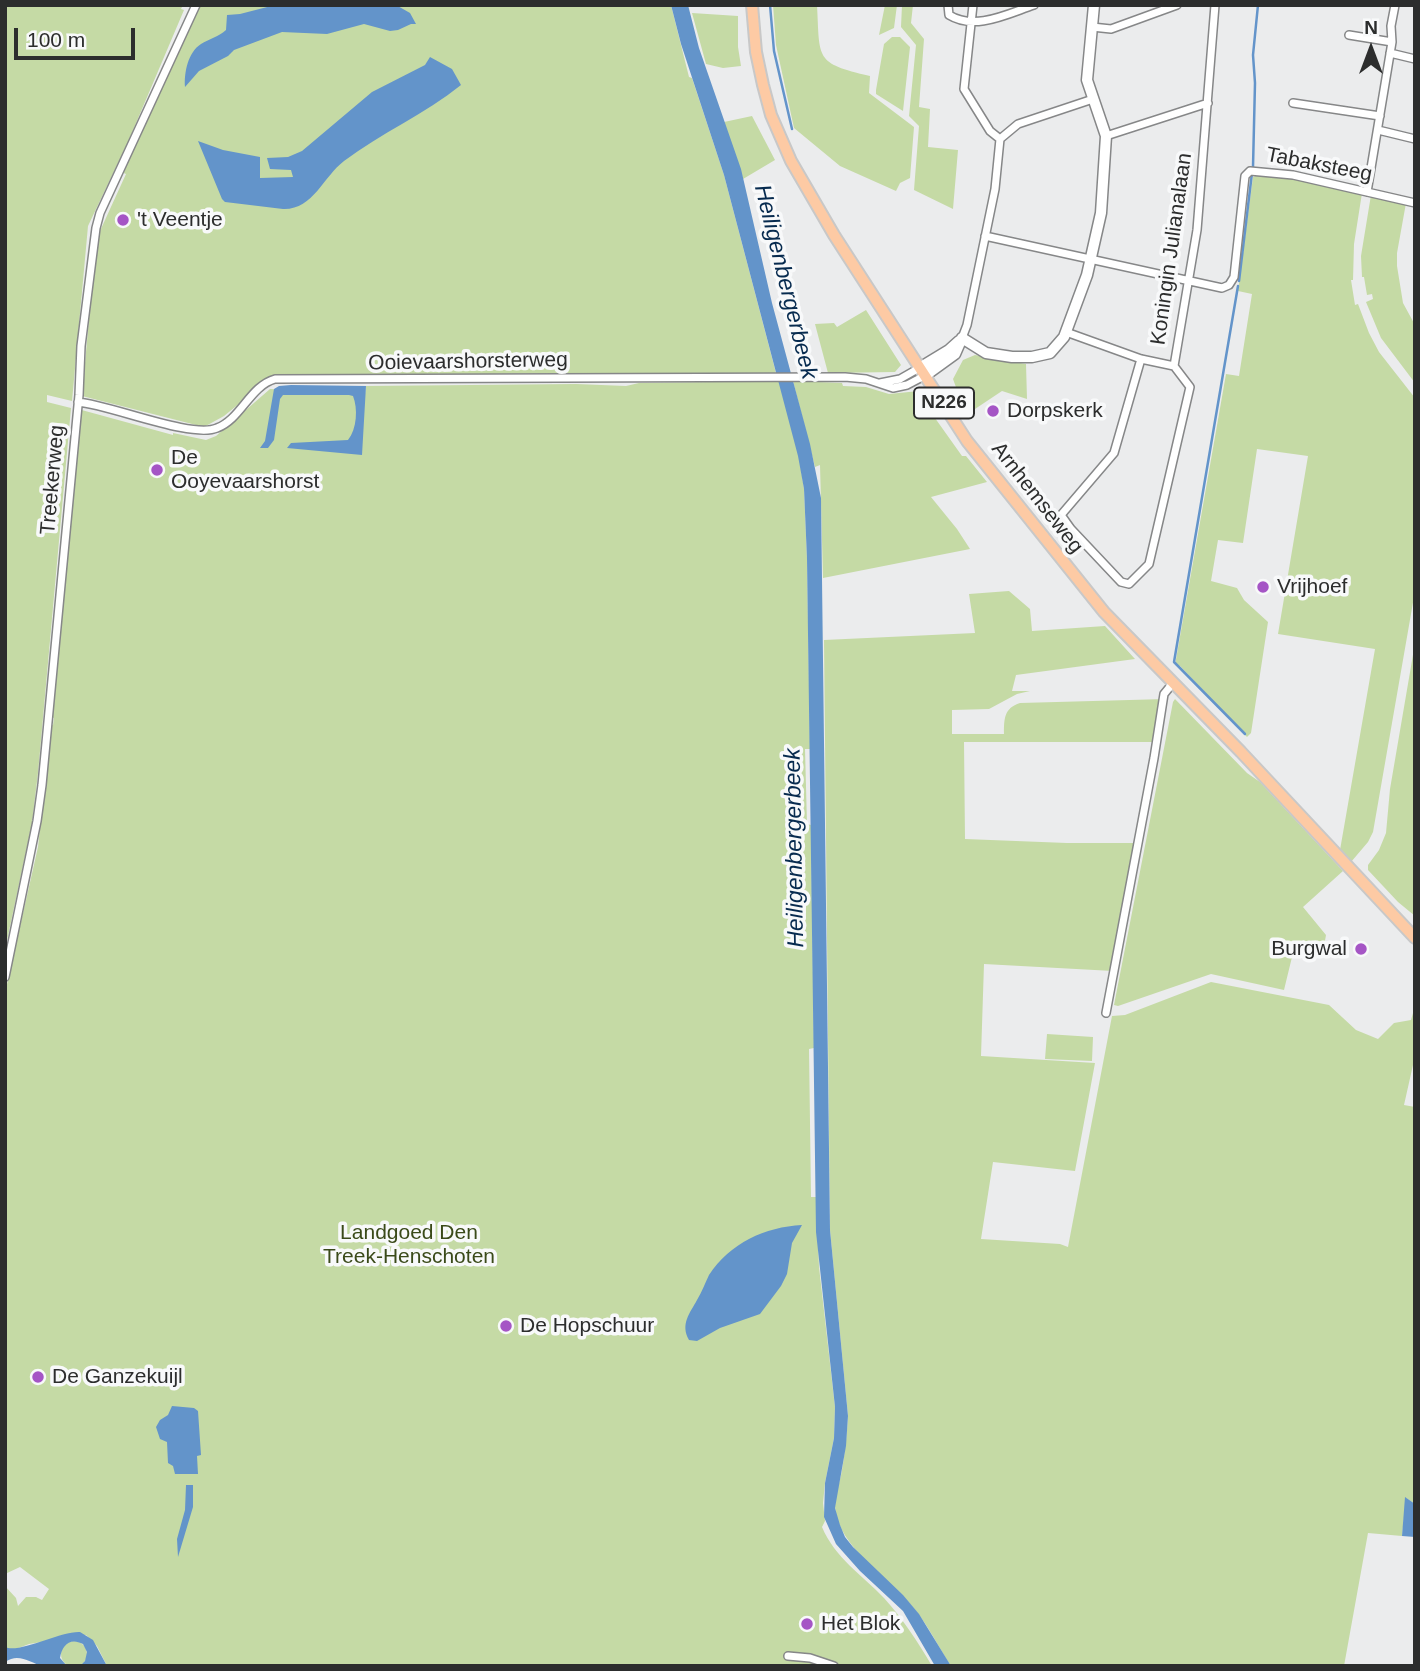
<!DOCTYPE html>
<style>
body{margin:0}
#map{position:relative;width:1420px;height:1671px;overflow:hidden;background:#ebeced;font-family:Helvetica,sans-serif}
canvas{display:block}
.frame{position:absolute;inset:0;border:7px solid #2c2d2d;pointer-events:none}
.north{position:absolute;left:1336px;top:14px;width:70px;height:70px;-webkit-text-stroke:5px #f8f9fa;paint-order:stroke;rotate:0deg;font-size:19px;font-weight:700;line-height:28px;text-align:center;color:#2c2d2d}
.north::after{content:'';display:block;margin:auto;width:24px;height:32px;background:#2c2d2d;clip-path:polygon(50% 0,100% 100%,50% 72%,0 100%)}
.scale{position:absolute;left:14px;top:28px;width:121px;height:32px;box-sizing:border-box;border:4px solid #2c2d2d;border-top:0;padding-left:9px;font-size:21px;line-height:24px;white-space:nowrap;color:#2c2d2d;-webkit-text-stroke:5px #f8f9fa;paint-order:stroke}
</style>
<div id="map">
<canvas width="1420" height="1671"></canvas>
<div class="frame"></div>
<div class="north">N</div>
<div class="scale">100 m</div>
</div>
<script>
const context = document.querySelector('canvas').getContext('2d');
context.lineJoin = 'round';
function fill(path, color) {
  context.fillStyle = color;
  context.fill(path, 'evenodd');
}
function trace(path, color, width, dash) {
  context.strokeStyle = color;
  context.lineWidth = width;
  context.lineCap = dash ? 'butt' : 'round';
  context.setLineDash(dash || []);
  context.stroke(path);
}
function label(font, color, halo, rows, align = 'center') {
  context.font = font + ' Helvetica,sans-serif';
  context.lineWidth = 7;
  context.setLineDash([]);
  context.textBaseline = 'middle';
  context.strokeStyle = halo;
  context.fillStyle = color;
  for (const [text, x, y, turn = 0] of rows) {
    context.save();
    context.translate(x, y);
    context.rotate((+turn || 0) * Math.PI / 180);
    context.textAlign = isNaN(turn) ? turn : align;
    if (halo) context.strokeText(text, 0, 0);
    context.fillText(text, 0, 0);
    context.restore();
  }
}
const green = new Path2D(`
 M5 5H183L181 9 184 10 128 142 88 226 72 401 47 395V402L71 408 38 773 32 823 5 950Z
 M195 5H671L689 77 692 78 724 175 776 373H556L293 377 267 381 224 416 204 427 82 396 97 231H100L126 174 121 172Z
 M773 5H817C820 59 814 63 870 76L869 93 914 127 910 178 900 183 896 191 840 166 794 128 776 45Z
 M885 5H897L894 28 879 35Z
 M902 5H913L911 23 924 39 919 107 930 109 928 147 958 150 953 209 914 190 919 126 909 116 916 45 901 27Z
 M692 13 738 16V47L741 66 723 68 706 64Z
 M892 37H900L910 47 903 111 876 94V90L884 44Z
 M752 116 775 160 743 179 724 122Z
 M1262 174H1274L1362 193 1354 244 1353 280H1351L1355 305 1358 304 1369 333 1379 352 1415 398V591L1373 832 1368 842 1351 862 1340 850 1375 649 1278 634 1308 456 1257 449 1243 543 1218 540 1211 581 1237 588 1244 600 1268 622 1251 733 1247 737 1180 666 1175 665 1226 374 1239 376 1252 294 1238 291 1253 177Z
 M1371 195 1406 203 1397 253V266L1403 303 1415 325V383L1381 338 1366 302 1373 299 1372 294 1367 295 1364 277H1362L1361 256Z
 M866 310 901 365 895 372 828 373 815 324 834 323 837 327Z
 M975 355 1026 364 1027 399 1002 391 969 413 961 401 953 379 963 360Z
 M779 381 799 456 804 489 807 559 810 749H805L807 824 811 825 814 1048 809 1049 811 1197H816L819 1267 835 1407 834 1438 825 1483 823 1503 825 1521 822 1527C835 1558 862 1575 884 1598 903 1619 918 1642 932 1666H107L97 1646 86 1635 29 1644 16 1649H7L5 1647V1586L16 1598 18 1606 26 1597H36L42 1600 49 1589 20 1567 5 1574V993L38 847 51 725H53L54 718 51 717 78 409 173 435V433L206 440 216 436 270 389 365 394 366 386 576 384 626 386 639 383Z
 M793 381 842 383 843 386 866 387 889 394 919 391 930 408V411L962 456H966L987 482 931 497 957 529 970 549 823 578 820 465 815 467Z
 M1009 591 1030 609 1032 631 1105 626 1135 659 1016 675 1012 691H1030L1017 694 989 709 952 710V734H1004C1004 719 1004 708 1020 703L1166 699 1157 742H964L965 839 1067 843H1137L1113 971 984 964 981 1056 1095 1063 1075 1171 993 1162 981 1239 1060 1244 1068 1247 1112 1016 1125 1015 1211 982 1329 1005 1356 1030 1378 1039 1394 1023 1411 1020 1415 1006V1056L1404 1105 1415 1107V1504L1406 1498 1402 1536 1368 1533 1344 1666H951C939 1648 929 1627 916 1611 892 1581 837 1546 835 1507 835 1494 840 1482 842 1470 845 1452 847 1434 848 1416L830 1230 824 640 975 633 969 594Z
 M1415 643V916L1398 902 1368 870V865L1379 850 1386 833 1390 789Z
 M1175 699 1247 773 1260 782 1343 871 1303 907 1326 935 1323 952 1300 948 1292 957 1284 990 1211 974 1118 1006 1114 1005 1173 702Z
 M1047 1034 1093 1037 1092 1061 1045 1059Z
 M61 1654a13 13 0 1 1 26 0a13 13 0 1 1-26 0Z`);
const water = new Path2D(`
 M275 5H396L410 13 416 24H411L398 30 390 31 364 24 327 34 282 32 234 50 228 56 199 71 185 87C184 73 188 52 201 44 209 39 218 37 226 30L227 15 240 14Z
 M671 5H688L699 48 741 169 772 303 810 444 821 498 830 1230 848 1416 846 1446 835 1508 840 1525 845 1537 853 1547 903 1595 919 1614 951 1666H935L903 1611 860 1571 836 1544 824 1517 825 1483 834 1438 835 1407 816 1232 807 559 804 489 798 456 724 175 681 44Z
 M430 57 452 69 461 85C425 114 381 133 344 161 323 177 313 210 283 209L225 202 222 199 198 141 223 150 260 157V178L293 177 291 170 270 169 267 158 288 157 302 151 372 92 425 65Z
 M291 385 366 386 362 455 287 448 291 443 348 440C357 429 358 408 353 396L349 395H283L280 399 274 440 268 448H260L265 441 274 389 279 386Z
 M802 1225 792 1243 787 1274 781 1286 760 1314 720 1328 697 1341 689 1340C680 1324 690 1313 697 1300 702 1292 705 1283 709 1275 730 1243 765 1227 802 1225Z
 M172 1406 194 1408 198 1411 201 1455 197 1456 198 1474H175L173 1466 168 1463 167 1442 160 1439 156 1427 160 1420 168 1415Z
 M186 1485H193V1507L178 1557 177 1539 185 1510Z
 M1405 1497 1415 1504V1537L1402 1536Z
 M80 1632 93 1640 107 1666H80L85 1661 87 1652 83 1644C70 1637 62 1645 60 1658L67 1666C59 1666 50 1667 43 1666 30 1663 19 1652 5 1662V1647C19 1654 60 1631 80 1632Z`);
const stream = new Path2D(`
 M770 5 774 51 792 129
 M1253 167 1255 83 1253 55 1258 5
 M1239 281 1252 173
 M1238 286 1174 662 1245 734`);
const street = new Path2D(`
 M948 5 949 15C975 31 1007 14 1034 5
 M973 5 964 89 990 131 1000 139
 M1092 27 1111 29 1177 5
 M1349 35 1392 42
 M1390 53 1415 59
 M1293 103 1380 116
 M1378 130 1415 139
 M1106 136 1208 103
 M1000 139 1018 124 1093 99
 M1367 192 1392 42 1391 26 1395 5
 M985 236 1222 288 1229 285 1234 277 1245 176 1250 171 1293 175 1415 203
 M1066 332 1141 359 1174 366
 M962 338 967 325 995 189 1000 139
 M1141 359 1114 453 1061 515 1071 529 1121 582 1129 584 1149 564 1190 387 1174 366 1197 230 1215 5
 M880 383 900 379 921 367
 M78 402C111 405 192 439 217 428 241 419 250 386 275 379L845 377 866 379 893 388 907 385 926 375
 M5 977 37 821 42 785 79 395 81 346 96 228 100 213 196 5
 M1106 1013 1154 758 1164 694 1173 683
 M788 1656 810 1658 834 1666`);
const secondary = new Path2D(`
 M962 338 986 353 1012 357H1032L1050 353 1064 337 1087 275 1101 213 1106 136 1087 80 1094 5
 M921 367 949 350 959 341
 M926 375 955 354 962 338`);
const primary = new Path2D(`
 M752 5 756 52 763 85 771 115 791 161 834 235 967 441 1104 612 1241 752 1415 938`);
const markers = [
 [123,220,7,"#a555c5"],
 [993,411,7,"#a555c5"],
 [157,470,7,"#a555c5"],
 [1263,587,7,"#a555c5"],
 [1361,949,7,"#a555c5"],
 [506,1326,7,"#a555c5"],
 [38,1377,7,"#a555c5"],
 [807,1624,7,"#a555c5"]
];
const shields = [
 [944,403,60]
];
const shieldNames = [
 ["N226",944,403]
];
const streetNames = [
 ["Tabaksteeg",1319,165,11],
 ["Koningin Julianalaan",1172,249,-82],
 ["Ooievaarshorsterweg",468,362,-1],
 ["Treekerweg",53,480,-85],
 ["Arnhemseweg",1037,498,52]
];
const poiNames = [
 ["'t Veentje",137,220],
 ["Dorpskerk",1007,411],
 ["De",171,458],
 ["Ooyevaarshorst",171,482],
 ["Vrijhoef",1277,587],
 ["Burgwal",1347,949,"right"],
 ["De Hopschuur",520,1326],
 ["De Ganzekuijl",52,1377],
 ["Het Blok",821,1624]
];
const parkNames = [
 ["Landgoed Den",409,1233],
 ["Treek-Henschoten",409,1257]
];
const waterNames = [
 ["Heiligenbergerbeek",785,282,76],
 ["Heiligenbergerbeek",795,848,-91]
];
fill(green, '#c5daa5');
fill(water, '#6394ca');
trace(stream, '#6394ca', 2.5);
trace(street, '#868788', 10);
trace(secondary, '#868788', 13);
trace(primary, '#c8c8c8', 14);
trace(street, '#fff', 7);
trace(secondary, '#fff', 10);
trace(primary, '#fdcaa4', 10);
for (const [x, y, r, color] of markers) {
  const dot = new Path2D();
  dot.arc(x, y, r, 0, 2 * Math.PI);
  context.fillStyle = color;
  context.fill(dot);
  trace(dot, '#f8f9fa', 2.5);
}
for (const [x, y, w] of shields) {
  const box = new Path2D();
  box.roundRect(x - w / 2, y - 15.5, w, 31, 5);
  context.fillStyle = '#f8f9fa';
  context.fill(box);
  trace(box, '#2c2d2d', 2);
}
label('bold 19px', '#2c2d2d', null, shieldNames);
label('21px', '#2c2d2d', '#f8f9fa', streetNames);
label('21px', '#2c2d2d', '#f8f9fa', poiNames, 'left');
label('21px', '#3a4a19', '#f8f9fa', parkNames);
label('italic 23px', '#072b4f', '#f8f9fa', waterNames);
</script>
